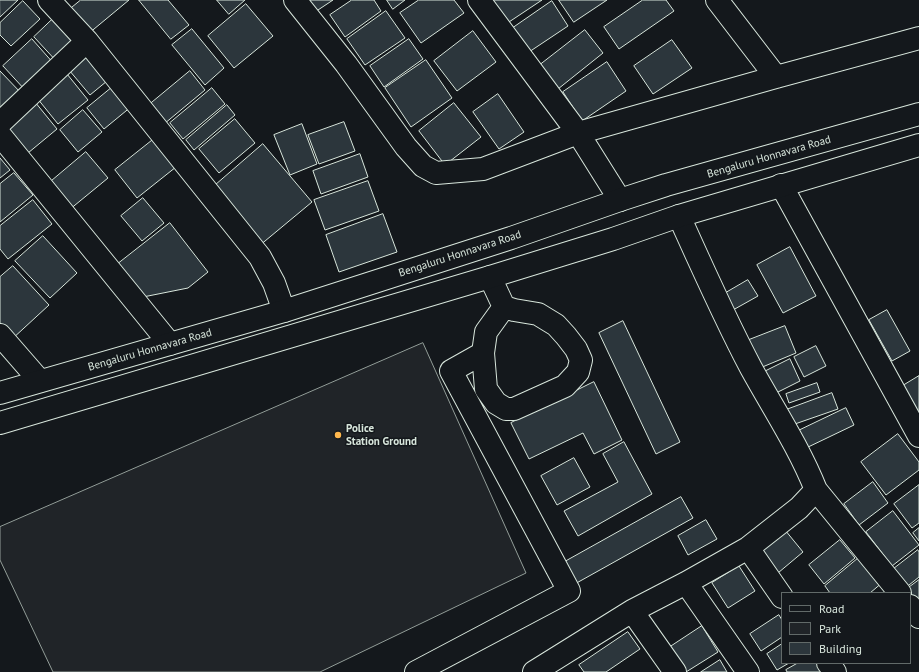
<!DOCTYPE html>
<style>
body{margin:0}
#map{position:relative;width:919px;height:672px;overflow:hidden;background:#14181c;font-family:"PT Sans",sans-serif}
canvas{display:block}
.legend{position:absolute;left:781px;top:592px;width:130px;height:72px;box-sizing:border-box;background:#14181c;border:1px solid #626a69;margin:0;padding:5px 7px;list-style:none;font-size:12px;color:#d8e6dc}
.legend li{display:flex;align-items:center;gap:8px;height:20px}
.legend b{width:20px;border:1px solid #626a69}
</style>
<div id="map">
<canvas width="919" height="672"></canvas>
<ul class="legend">
<li><b style="height:5px;background:#14181c"></b>Road</li>
<li><b style="height:11px;background:#202428"></b>Park</li>
<li><b style="height:11px;background:#2c363c"></b>Building</li>
</ul>
</div>
<script>
const context = document.querySelector('canvas').getContext('2d');
context.lineJoin = 'round';
function fill(path, color) {
  context.fillStyle = color;
  context.fill(path, 'evenodd');
}
function trace(path, color, width, dash) {
  context.strokeStyle = color;
  context.lineWidth = width;
  context.lineCap = dash ? 'butt' : 'round';
  context.setLineDash(dash || []);
  context.stroke(path);
}
function label(font, color, halo, rows, align = 'center') {
  context.font = font + ' "PT Sans",sans-serif';
  context.lineWidth = 3;
  context.setLineDash([]);
  context.textBaseline = 'middle';
  context.strokeStyle = halo;
  context.fillStyle = color;
  for (const [text, x, y, turn = 0] of rows) {
    context.save();
    context.translate(x, y);
    context.rotate((+turn || 0) * Math.PI / 180);
    context.textAlign = isNaN(turn) ? turn : align;
    if (halo) context.strokeText(text, 0, 0);
    context.fillText(text, 0, 0);
    context.restore();
  }
}
const green = new Path2D(`
 M423 343 526 573 320 672H53L0 560V527Z`);
const building = new Path2D(`
 M0 0H18L0 17Z
 M81 0H129L88 34 69 10Z
 M139 0H168L189 25 171 39Z
 M217 0H245L229 14Z
 M307 0H333L315 12Z
 M352 0H374L381 11 345 37 330 15Z
 M387 0H405L393 9Z
 M419 0H454L464 13 421 43 400 13Z
 M489 0H542L506 24Z
 M559 0H607L574 22Z
 M643 0H666L674 11 619 49 604 27Z
 M23 1 40 19 11 46 0 35V23Z
 M552 1 568 26 526 54 510 30Z
 M246 4 273 36 234 68 208 36Z
 M386 11 405 38 365 65 347 39Z
 M56 16 81 43 59 64 34 37Z
 M192 29 224 68 205 85 172 45Z
 M585 30 603 53 558 89 540 65Z
 M473 31 496 62 457 91 434 61Z
 M32 39 55 65 26 91 3 66Z
 M409 39 423 59 384 87 370 66Z
 M672 40 692 68 653 94 634 66Z
 M87 55 107 81 90 95 69 70Z
 M426 60 452 98 411 127 385 88Z
 M607 62 626 91 582 121 563 92Z
 M0 71 22 94 0 114Z
 M190 71 205 90 164 124 149 105Z
 M67 74 88 100 58 124 37 98Z
 M115 85 132 106 104 129 87 108Z
 M212 88 225 104 183 139 170 123Z
 M498 94 524 132 499 149 473 112Z
 M35 102 57 129 28 153 6 126Z
 M454 103 481 137 445 165 419 131Z
 M227 105 235 115 194 150 186 140Z
 M83 110 102 132 78 152 60 130Z
 M235 119 255 143 219 173 199 149Z
 M344 122 355 151 319 164 308 135Z
 M302 124 317 164 290 175 274 135Z
 M159 135 181 163 137 198 115 170Z
 M263 144 312 202 259 246 211 189Z
 M86 152 108 178 69 210 48 184Z
 M360 154 368 177 321 194 313 171Z
 M0 158 10 170 0 178Z
 M14 173 33 195 0 222V184Z
 M368 181 379 211 325 230 314 200Z
 M143 198 164 223 142 241 121 216Z
 M33 200 52 224 8 259 0 249V226Z
 M383 214 397 252 339 272 326 235Z
 M170 223 208 272 188 288 138 298 114 267Z
 M43 236 77 273 50 298 15 261Z
 M790 247 816 296 783 313 757 265Z
 M13 266 49 305 11 340 0 328V277Z
 M748 280 758 296 733 310 724 294Z
 M887 310 910 351 892 361 869 320Z
 M623 321 680 442 656 454 599 333Z
 M785 326 796 353 760 368 749 340Z
 M816 346 826 366 804 377 794 357Z
 M790 359 800 381 774 394 764 372Z
 M919 376V428L896 390Z
 M594 382 622 440 594 454 583 433 529 459 511 423Z
 M817 383 820 392 789 403 786 394Z
 M832 393 838 409 792 425 786 410Z
 M846 408 854 425 804 449 796 432Z
 M898 434 919 462V470L886 495 861 462Z
 M624 442 652 494 578 536 564 511 618 482 603 454Z
 M574 458 590 487 557 505 541 476Z
 M873 482 888 503 859 525 844 504Z
 M919 485V523L912 528 894 504Z
 M681 497 693 518 573 585 561 564Z
 M893 511 919 545 892 566 866 532Z
 M706 520 717 539 688 555 678 536Z
 M919 528V541L913 533Z
 M785 530 803 552 772 578 754 556Z
 M840 540 855 558 824 584 809 565Z
 M918 550 919 552V577L904 589 891 571Z
 M861 556 883 582 870 593H830L825 586Z
 M739 566 755 591 728 608 712 583Z
 M919 580V605L907 589Z
 M779 615 782 620V637L761 651 750 634Z
 M702 626 718 652 686 672H678L664 651Z
 M628 632 640 649 606 672H584L579 665Z
 M782 644V663H789L777 670 767 654Z
 M720 660 727 672H701Z
 M798 663H826L827 672H787L786 670Z`);
const minor = new Path2D(`
 M49 0 87 41 260 257 274 283 284 311
 M295 0 346 64 406 147 423 166 436 173 483 169 578 133 776 77 919 38
 M479 0 578 133 620 200
 M717 0 776 77
 M0 123 87 41
 M0 135 170 344
 M781 185 919 436
 M490 277 504 307 514 310 538 314 556 325 566 336 576 349 581 360 578 372 565 386 514 409H506L496 403 486 389 483 353 486 332 504 307
 M0 335 40 381
 M816 490 900 593
 M748 548 782 597
 M686 583 748 672
 M910 606 919 617
 M632 611 675 672
 M828 663 835 672
 M416 672 569 591 451 371 483 353
 M534 672 632 611 686 583 748 548 799 508 816 490C799 447 773 408 751 368 725 319 702 267 679 216`);
const major = new Path2D(`
 M0 393 284 311 511 238 620 200 666 185 919 114
 M0 423 490 277 613 239 679 216 919 145`);
const markers = [
 [338,435,4,"#ffb74d"]
];
const streetNames = [
 ["Bengaluru Honnavara Road",769,157,-16],
 ["Bengaluru Honnavara Road",460,254,-18],
 ["Bengaluru Honnavara Road",150,350,-16]
];
const poiNames = [
 ["Police",346,429],
 ["Station Ground",346,442]
];
fill(green, '#202428');
trace(green, '#939e99', 1);
fill(building, '#2c363c');
trace(building, '#d8e6dc', 1);
trace(minor, '#d8e6dc', 24);
trace(major, '#d8e6dc', 24);
trace(minor, '#14181c', 22);
trace(major, '#14181c', 22);
for (const [x, y, r, color] of markers) {
  const dot = new Path2D();
  dot.arc(x, y, r, 0, 2 * Math.PI);
  context.fillStyle = color;
  context.fill(dot);
  trace(dot, '#14181c', 1.5);
}
label('11px', '#d8e6dc', '#14181c', streetNames);
label('bold 11px', '#d8e6dc', '#14181c', poiNames, 'left');
</script>
